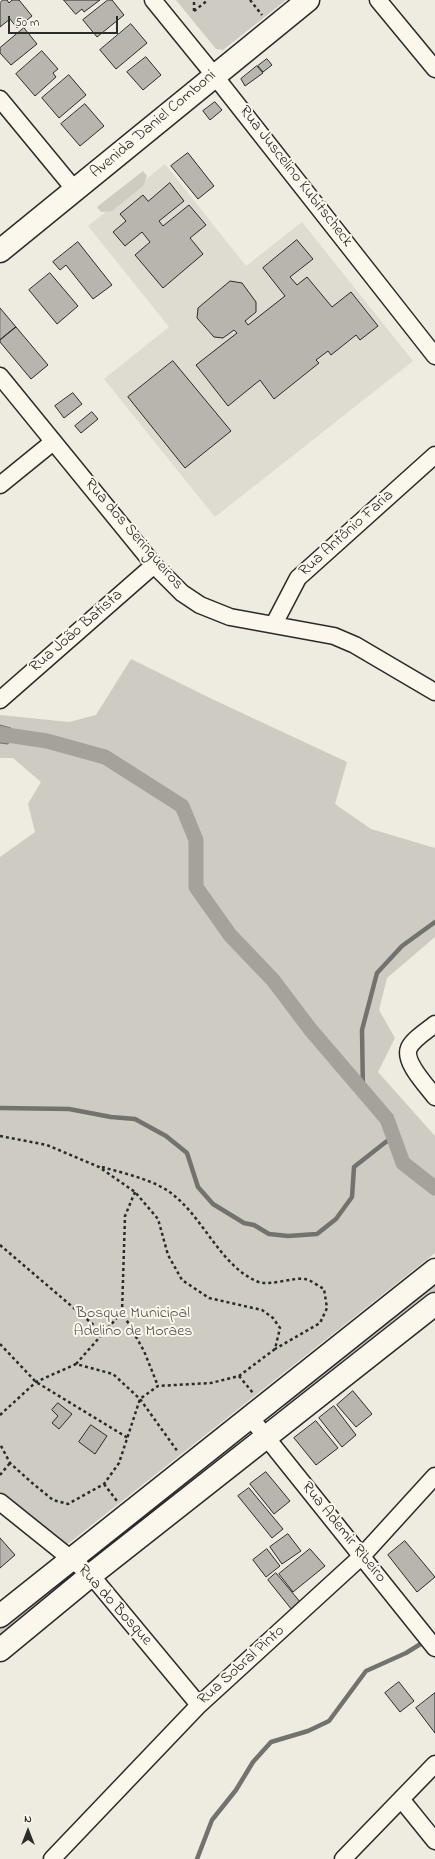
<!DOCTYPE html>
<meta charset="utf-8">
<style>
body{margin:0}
#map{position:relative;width:435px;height:1859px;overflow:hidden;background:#eeebe0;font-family:"Indie Flower",sans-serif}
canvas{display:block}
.north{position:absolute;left:8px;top:1811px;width:40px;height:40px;-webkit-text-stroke:3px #fbf7ec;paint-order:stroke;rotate:0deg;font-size:11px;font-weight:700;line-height:16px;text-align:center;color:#2b2b2b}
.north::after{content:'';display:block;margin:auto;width:14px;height:18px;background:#2b2b2b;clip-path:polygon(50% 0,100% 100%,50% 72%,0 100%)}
.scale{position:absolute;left:8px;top:16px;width:110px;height:18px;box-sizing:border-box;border:2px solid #2b2b2b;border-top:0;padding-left:5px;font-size:12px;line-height:14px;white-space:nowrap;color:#2b2b2b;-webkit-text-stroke:3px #fbf7ec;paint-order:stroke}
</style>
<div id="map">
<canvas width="435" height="1859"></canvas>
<div class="north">N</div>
<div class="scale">50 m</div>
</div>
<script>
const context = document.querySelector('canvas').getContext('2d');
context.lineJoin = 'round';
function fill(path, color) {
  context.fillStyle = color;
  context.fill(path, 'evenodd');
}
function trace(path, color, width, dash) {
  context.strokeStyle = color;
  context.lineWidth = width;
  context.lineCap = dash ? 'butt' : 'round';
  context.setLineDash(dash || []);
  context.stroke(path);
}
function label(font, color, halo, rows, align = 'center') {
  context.font = font + ' "Indie Flower",sans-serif';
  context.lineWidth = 4;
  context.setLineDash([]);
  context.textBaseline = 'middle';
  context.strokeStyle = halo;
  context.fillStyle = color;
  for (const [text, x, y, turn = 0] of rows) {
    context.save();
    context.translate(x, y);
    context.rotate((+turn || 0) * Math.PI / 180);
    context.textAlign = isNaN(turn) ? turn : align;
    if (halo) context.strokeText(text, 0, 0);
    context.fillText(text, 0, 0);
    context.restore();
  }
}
const built = new Path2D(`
 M165 164 246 266 302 222 413 361 215 517 104 379 169 327 88 226Z`);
const green = new Path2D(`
 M176 0H286L223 50 216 49Z
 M143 171 147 176 143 186 112 211 101 212 97 207Z
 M131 659 212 699 347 762 335 804 371 829 435 848V937L387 978 379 1010 395 1038 378 1072 435 1136V1253L64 1547 0 1492V857L35 832 28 804 41 782 13 758H0V715L69 722 96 715Z
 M435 1282V1291L289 1409 284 1404Z
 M234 1442 237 1447 97 1560 92 1559V1555Z
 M66 1574H72L71 1580 0 1637V1627Z`);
const water = new Path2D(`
 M0 725 11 728 8 744 0 743Z`);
const stream = new Path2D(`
 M363 1092 362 1030 377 973 402 946 435 922
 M0 1108 69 1109 111 1117 135 1119 166 1136 187 1153 198 1187 213 1204 244 1223 254 1225 269 1234 288 1236 317 1234 336 1219 352 1197 354 1167 387 1141 395 1142
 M197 1859 212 1820 236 1790 253 1762 271 1742 308 1731 329 1721 366 1671 406 1653 435 1635`);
const canal = new Path2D(`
 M0 734 47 741 105 757 182 806 196 840V887L230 935 273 980 310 1029 387 1119 403 1163 435 1188`);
const building = new Path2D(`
 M3 0H7L9 3 12 0H19L32 16 17 28 10 19 0 27V3Z
 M64 0H100L84 12 82 9 76 14Z
 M108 0H112L124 15 97 37 83 20Z
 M131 24 147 43 116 69 100 50Z
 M24 28 37 44 11 65 0 53V48Z
 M42 51 58 69 53 73 56 77 35 96 16 74Z
 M146 57 161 75 143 90 127 72Z
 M267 59 272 65 263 72 258 66Z
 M257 66 263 73 245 86 241 79Z
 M69 75 86 95 59 118 42 98Z
 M215 102 222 110 210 120 203 111Z
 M85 104 104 126 80 146 61 124Z
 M188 153 214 186 198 199 171 166Z
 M170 183 184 201 159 221 163 226 189 205 206 225 190 238 203 254 163 288 135 255 150 242 142 232 125 246 113 232 126 221 120 214 143 195 148 201Z
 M297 240 313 259 290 277 297 285 307 277 332 307 351 292 378 326 360 340 356 335 331 355 328 351 316 360 319 363 274 399 260 380 228 406 196 365 237 333 234 330 223 338 214 337 197 318 198 308 230 281 242 283 256 302V312L245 321 248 325 285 296 263 268Z
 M78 242 112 285 93 299 66 265 60 270 53 262Z
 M50 273 78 306 57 324 29 290Z
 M0 308 16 327 0 340Z
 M16 327 48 365 31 379 0 342V340Z
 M173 361 231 431 185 468 128 397Z
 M73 393 82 404 64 418 55 406Z
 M92 412 98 419 81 433 75 426Z
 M353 1391 372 1414 356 1427 337 1405Z
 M58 1403 72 1414 59 1429 52 1423 58 1416 52 1410Z
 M334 1406 356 1435 342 1447 319 1418Z
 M316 1421 338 1448 316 1465 294 1438Z
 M91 1425 107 1436 95 1454 79 1442Z
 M266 1472 290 1501 274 1514 250 1484Z
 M249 1488 283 1529 272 1538 238 1496Z
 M288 1534 301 1551 282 1564 270 1547Z
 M0 1538 15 1555 0 1568Z
 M405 1541 435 1577 417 1592 388 1555Z
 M267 1549 280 1566 266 1577 253 1560Z
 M310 1549 325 1566 293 1592 279 1574Z
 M276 1573 301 1603 292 1610 268 1580Z
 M399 1682 414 1701 400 1712 385 1693Z
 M435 1693V1733L416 1708Z`);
const path = new Path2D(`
 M250 0 262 15
 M194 11 208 0
 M194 11V0
 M0 1136 47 1145 99 1167 135 1192 158 1219 168 1255 182 1280 209 1298 262 1310 273 1318 280 1328 275 1349 239 1376 211 1383 158 1386 140 1399 119 1463 104 1484 68 1504 53 1500 31 1482 10 1463 0 1444
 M102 1167C123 1173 146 1178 165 1189 202 1212 217 1263 256 1281 269 1287 292 1277 305 1279 311 1280 318 1286 324 1289L327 1308 320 1323 275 1349
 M135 1192 125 1216 122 1312 144 1351 158 1386
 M0 1245 103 1333
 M0 1344 36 1382 128 1438
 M76 1364 122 1312
 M239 1376 253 1393
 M0 1415 36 1382 76 1364 113 1374 140 1399 178 1452
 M0 1475 10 1463
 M104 1484 117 1501`);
const street = new Path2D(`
 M153 0 214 75 435 356
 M378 0 435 69
 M0 99 75 190
 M0 376 154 565 182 593 200 605 230 617 334 636 355 645 435 692
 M0 485 53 442
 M274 624 298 578 435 455
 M0 700 154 565
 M435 1024C428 1030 413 1039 409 1048 403 1062 427 1086 435 1097
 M250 1417 435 1648
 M0 1502 91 1575 199 1705
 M401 1799 435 1841
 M52 1859 199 1705 362 1556 435 1476
 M343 1859 435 1764`);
const secondary = new Path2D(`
 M0 251 308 0
 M0 1616 435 1270
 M0 1650 91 1575 435 1304`);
const streetNames = [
 ["Avenida Daniel Comboni",154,125,-40],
 ["Rua Juscelino Kubitscheck",295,177,52],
 ["Rua Antônio Faria",347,534,-42],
 ["Rua dos Seringueiros",133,535,49],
 ["Rua João Batista",77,632,-41],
 ["Rua Ademir Ribeiro",343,1533,51],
 ["Rua do Bosque",114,1606,48],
 ["Rua Sobral Pinto",242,1666,-42]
];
const parkNames = [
 ["Bosque Municipal",133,1314],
 ["Adelino de Moraes",133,1332]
];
fill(built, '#dedbd1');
fill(green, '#cecbc2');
fill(water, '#a4a29a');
trace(water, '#74726e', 1);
trace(stream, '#74726e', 4.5);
trace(canal, '#a4a29a', 15);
fill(building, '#b8b5ae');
trace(building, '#2b2b2b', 1);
trace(street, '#2b2b2b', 19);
trace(secondary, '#2b2b2b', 25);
trace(path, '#2b2b2b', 2.5, [3, 3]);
trace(street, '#fbf7ec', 16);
trace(secondary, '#fbf7ec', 22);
label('16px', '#2b2b2b', '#fbf7ec', streetNames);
label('16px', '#545351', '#fbf7ec', parkNames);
</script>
